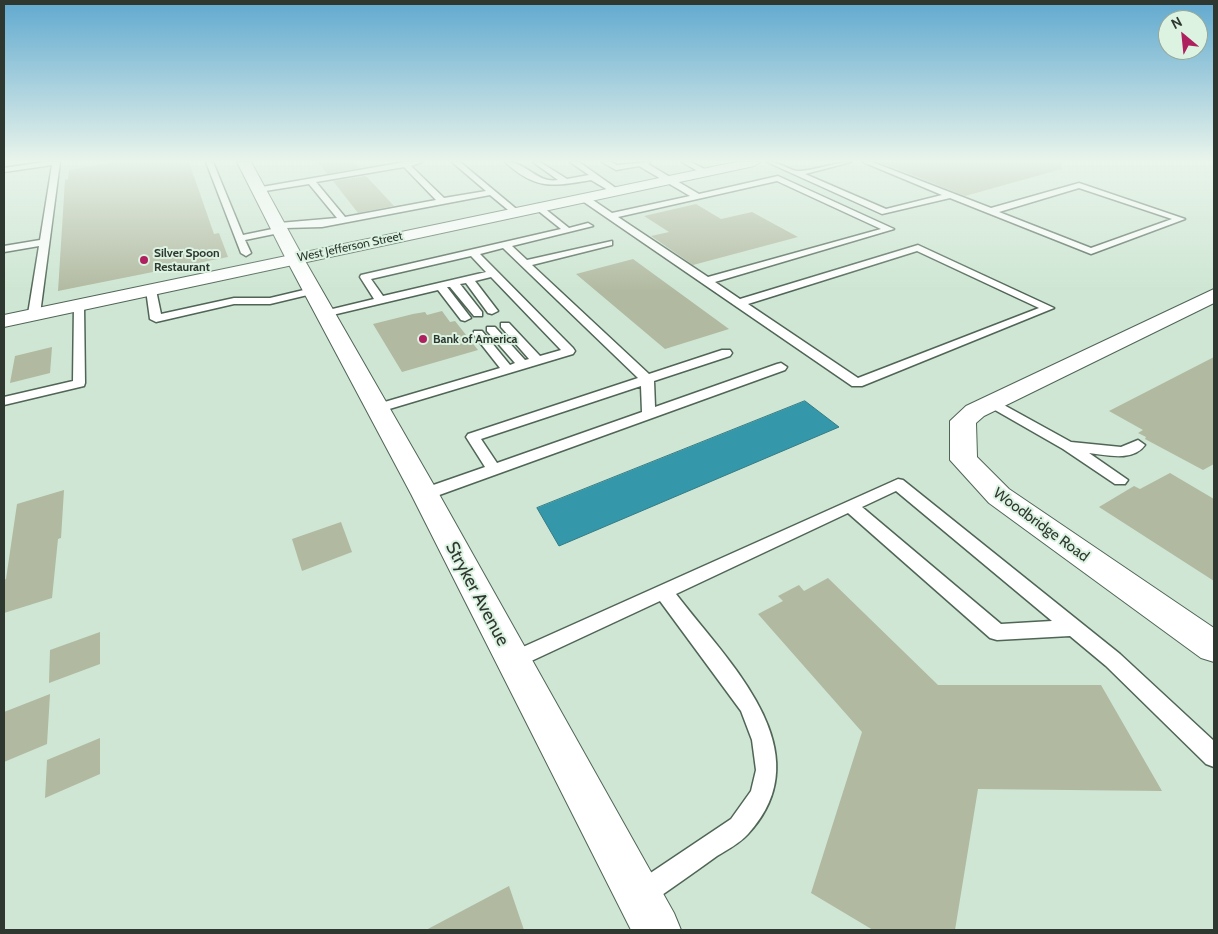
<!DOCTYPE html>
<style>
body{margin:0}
#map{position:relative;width:1218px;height:934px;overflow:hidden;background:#cee6d3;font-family:Cabin,sans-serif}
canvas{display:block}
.frame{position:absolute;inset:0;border:5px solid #2e3730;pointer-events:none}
.north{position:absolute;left:1158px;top:10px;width:50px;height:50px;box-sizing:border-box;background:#dbf3e0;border:1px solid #96a89a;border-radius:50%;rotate:332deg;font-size:14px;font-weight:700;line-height:20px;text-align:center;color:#2e3730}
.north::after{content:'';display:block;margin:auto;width:18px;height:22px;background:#ae215e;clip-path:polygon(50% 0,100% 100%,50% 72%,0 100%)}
</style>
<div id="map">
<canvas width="1218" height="934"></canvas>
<div class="frame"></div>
<div class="north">N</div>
</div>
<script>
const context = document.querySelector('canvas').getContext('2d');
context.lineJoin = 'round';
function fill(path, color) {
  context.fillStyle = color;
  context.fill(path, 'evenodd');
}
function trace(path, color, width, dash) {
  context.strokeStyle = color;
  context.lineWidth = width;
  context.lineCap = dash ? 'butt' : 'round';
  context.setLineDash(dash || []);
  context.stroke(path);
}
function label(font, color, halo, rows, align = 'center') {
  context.font = font + ' Cabin,sans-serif';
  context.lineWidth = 4;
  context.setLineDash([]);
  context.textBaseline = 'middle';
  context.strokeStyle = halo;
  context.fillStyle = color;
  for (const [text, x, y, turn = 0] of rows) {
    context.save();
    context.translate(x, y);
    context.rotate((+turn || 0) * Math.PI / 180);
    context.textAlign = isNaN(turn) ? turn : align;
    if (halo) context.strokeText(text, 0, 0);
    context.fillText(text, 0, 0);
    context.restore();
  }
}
const water = new Path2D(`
 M805 401 839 427 559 546 537 508Z`);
const building = new Path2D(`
 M114 162H189L214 234 219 233 228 257 58 291 65 180 68 179 69 170Z
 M318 162H353L359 168 327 174Z
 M879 162H1061L1062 169 965 196Z
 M365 176 368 178 394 206 358 213 333 181Z
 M696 204 721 219 752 212 798 237 693 265 651 236 669 232 644 216Z
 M633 259 729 329 665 349 576 274Z
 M442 311 450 322 455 321 478 350 402 372 373 324 413 314 425 312 427 315Z
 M52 347 50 373 10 383 15 356Z
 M1214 357V464L1203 470 1145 439 1146 437 1138 433 1143 430 1109 411Z
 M1170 473 1214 499V581L1099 507 1134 486 1140 489Z
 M64 490 61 538 58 539 52 598 4 613V580L6 579 17 504Z
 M341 522 352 552 302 571 292 539Z
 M828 578 938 685H1101L1162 791 978 789 955 930H873L811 893 862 732 758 614 783 601 778 596 799 585 804 591Z
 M100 632V664L49 683 50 650Z
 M50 694 47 744 4 762V712Z
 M100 738V774L45 798 47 760Z
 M509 886 524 930H426Z`);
const service = new Path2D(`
 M44 162H60L40 314 34 317 28 314 39 246 4 252V246L40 240 52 165 4 172V168Z
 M206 162H213L243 235 277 228 274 226 279 223 337 218 309 184 259 192H256V188L405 162H422L411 166 444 198 486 191 452 162H460L520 212 513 214 490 195 322 227 285 228 284 232 245 240 251 253 246 256 241 253ZM404 167 436 200 345 217 316 182Z
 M505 162C525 160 537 184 558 180L533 162H540L567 179 589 175 570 162H579L620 191 613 193 591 180C553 186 537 191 505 162Z
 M602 162H611L617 165 650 162 648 164 699 194 778 176 894 229 715 282 740 299 918 245 1054 308 862 386H852L581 200V196H587L612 213 690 196 639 166 616 170ZM777 181 881 229 708 277 618 217ZM917 251 1039 308 858 378 748 304Z
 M682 162H691L710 172 703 174Z
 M767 162C779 161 786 169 797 171 809 172 836 162 851 162L805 174 886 209 942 195 863 162H872L991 208 1079 183 1185 219 1091 254 950 198 882 214ZM1079 188 1172 219 1091 248 999 212Z
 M539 204 569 228 588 223 593 226 512 246 527 260 612 241V245L532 265 649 374 722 350H730L732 353 730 356 654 381 655 407 777 364 781 363 787 367 785 370 431 498H419L417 494 419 490 485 467 466 437 468 434 638 378 503 248 480 254 573 348 575 351 573 354 376 413 369 409 371 406 500 368 474 335V331H482L510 365 515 363 487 331V327H495L525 360 529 359 501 327V323H509L540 356 561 350 491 277 475 281 498 311 492 314 488 313 466 283 460 284 482 312V316H474L450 287H447L471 318 465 321 461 320 438 290 324 317 318 314 320 312 374 299 360 277 361 275 561 229 536 209V205ZM471 256 486 272 383 296 371 279ZM641 386 642 412 497 463 481 439Z
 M151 287 156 290 161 314 234 298H270L312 288 317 291 316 293 270 304H234L156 322 150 319 146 290Z
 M79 302 84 305 85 383 84 386 4 405V397L73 381 74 305Z
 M993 399 1071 442 1121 447 1138 440 1145 445C1133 462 1107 455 1089 453L1128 480 1125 484H1115L1063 449 988 406 986 403Z
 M898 479 903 480 1120 654 1214 741V767L1206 764 1106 666 1070 636 997 640 990 638 848 513 676 594C727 661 825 751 748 834 740 843 727 850 717 856 695 872 672 888 649 904L640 908 631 904 627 895 631 886 731 819 751 791 756 770 752 740 741 711 660 601 512 670 505 667 502 661 505 655ZM896 491 1052 621 1001 624 862 507Z`);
const minor = new Path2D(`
 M237 162H251L304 259 301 263H289L286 259Z
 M1214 289V303L984 416 976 423 977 457 1009 489 1214 628V662L1201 658 989 503 950 460V421L966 406Z`);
const tertiary = new Path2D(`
 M295 254 301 255 304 259 439 494 674 913 681 930H631L411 494 286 259 289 255Z`);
const primary = new Path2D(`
 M736 162H761L754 166 4 327V315Z`);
const markers = [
 [144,260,5,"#ae215e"],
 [423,339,5,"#ae215e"]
];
const farStreetnames = [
 ["West Jefferson Street",350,247,-12]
];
const farPoinames = [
 ["Silver Spoon",154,253],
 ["Restaurant",154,267],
 ["Bank of America",433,339]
];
const streetNames = [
 ["Woodbridge Road",1041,525,36]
];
const nearStreetnames = [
 ["Stryker Avenue",477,594,62]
];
fill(water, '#3598aa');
trace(water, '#337b85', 1);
fill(building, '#b1b9a0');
trace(service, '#506555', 3);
trace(minor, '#506555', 2);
trace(tertiary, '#506555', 2);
trace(primary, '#506555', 2);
fill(service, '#fff');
fill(minor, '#fff');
fill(tertiary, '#fff');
fill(primary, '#fff');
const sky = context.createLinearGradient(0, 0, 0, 292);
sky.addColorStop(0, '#60a9cf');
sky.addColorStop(0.55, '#e9f4eb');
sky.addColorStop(1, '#e9f4eb00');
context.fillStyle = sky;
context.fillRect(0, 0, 1218, 292);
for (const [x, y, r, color] of markers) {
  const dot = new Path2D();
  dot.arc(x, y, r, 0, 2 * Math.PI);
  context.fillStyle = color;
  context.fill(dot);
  trace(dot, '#dbf3e0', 2);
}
label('12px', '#2e3730', '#dbf3e0', farStreetnames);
label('bold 12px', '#2e3730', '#dbf3e0', farPoinames, 'left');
label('15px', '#2e3730', '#dbf3e0', streetNames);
label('18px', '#2e3730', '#dbf3e0', nearStreetnames);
</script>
